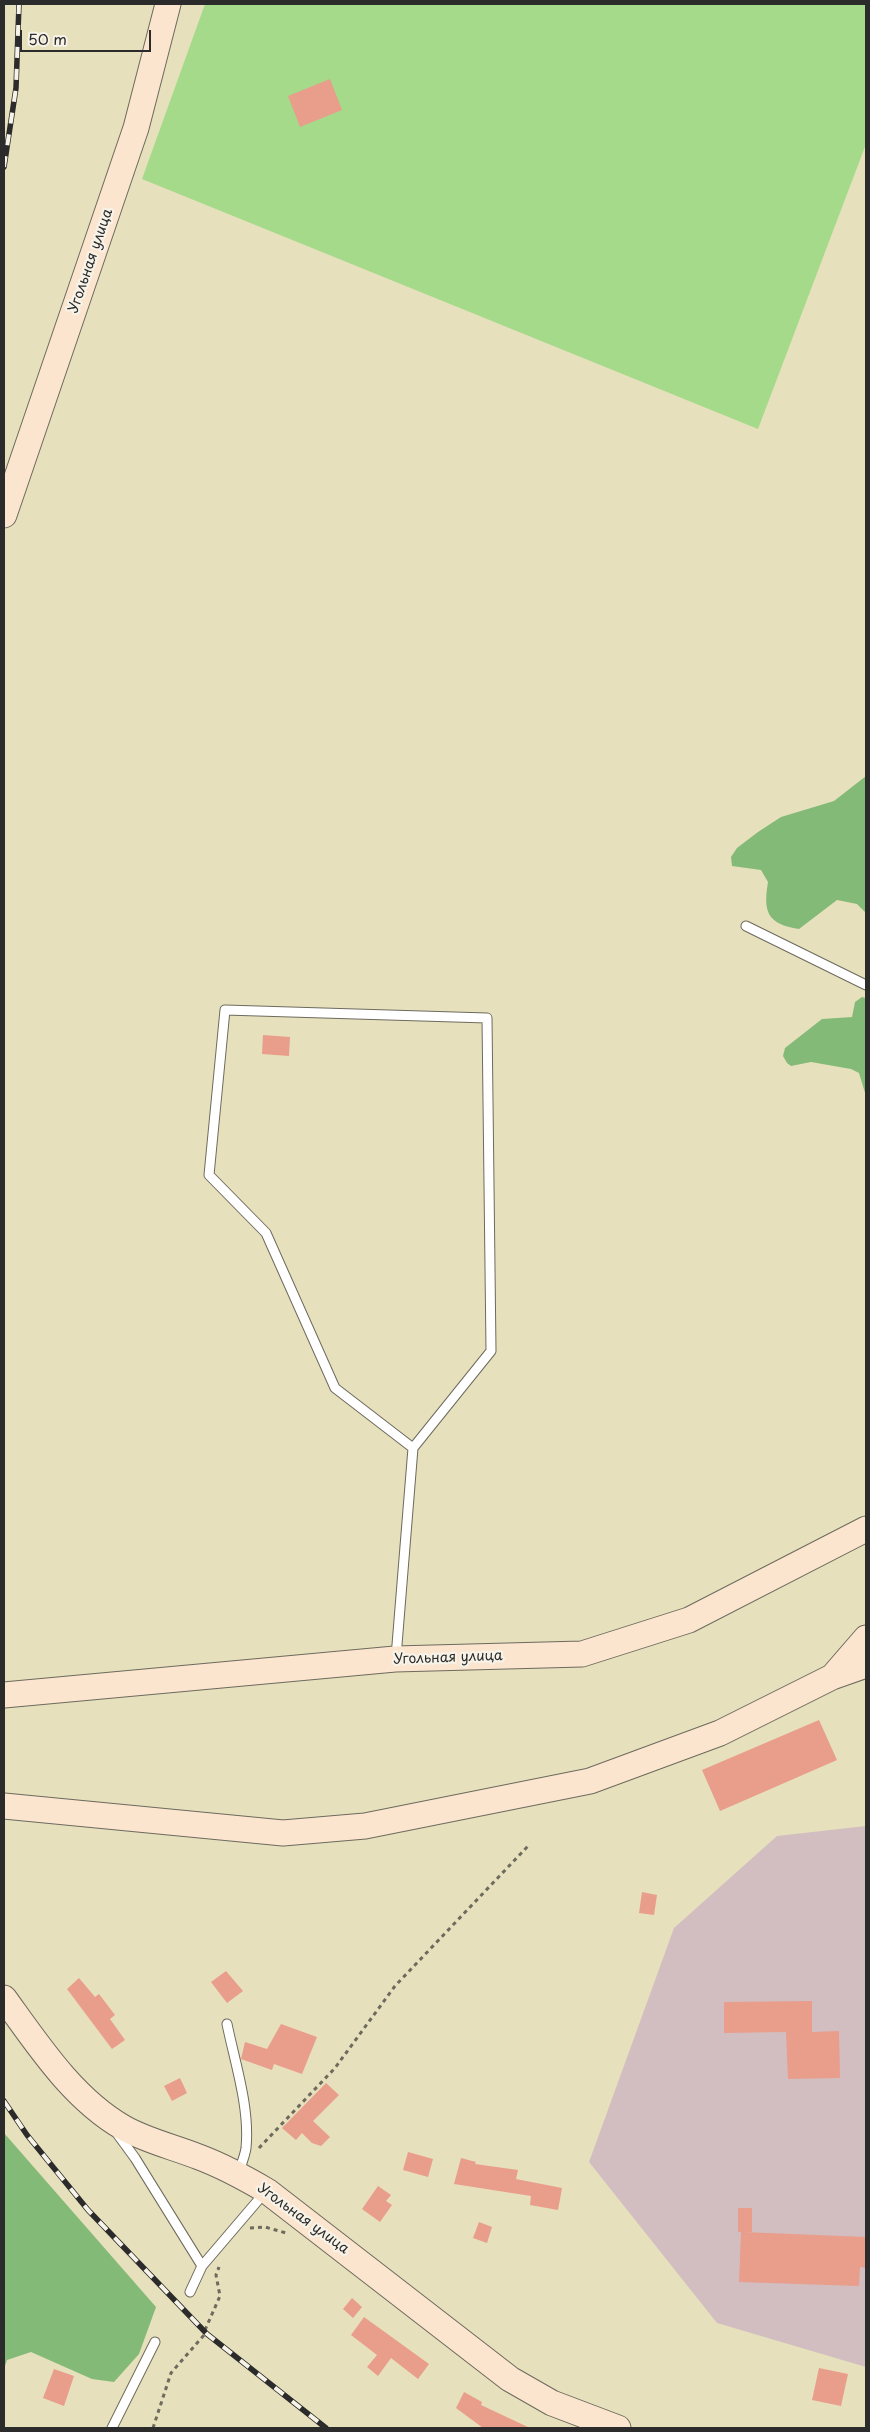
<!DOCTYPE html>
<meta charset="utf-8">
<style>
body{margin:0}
#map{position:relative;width:870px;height:2432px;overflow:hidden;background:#e7e0bc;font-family:"Playpen Sans",sans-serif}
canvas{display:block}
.frame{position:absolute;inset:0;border:5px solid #2b2b2b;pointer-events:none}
.scale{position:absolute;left:20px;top:30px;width:131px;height:22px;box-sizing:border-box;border:2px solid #2b2b2b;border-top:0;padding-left:6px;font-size:15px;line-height:18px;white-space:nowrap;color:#2b2b2b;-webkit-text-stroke:4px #f7f3e8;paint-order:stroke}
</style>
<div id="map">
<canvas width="870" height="2432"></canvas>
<div class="frame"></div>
<div class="scale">50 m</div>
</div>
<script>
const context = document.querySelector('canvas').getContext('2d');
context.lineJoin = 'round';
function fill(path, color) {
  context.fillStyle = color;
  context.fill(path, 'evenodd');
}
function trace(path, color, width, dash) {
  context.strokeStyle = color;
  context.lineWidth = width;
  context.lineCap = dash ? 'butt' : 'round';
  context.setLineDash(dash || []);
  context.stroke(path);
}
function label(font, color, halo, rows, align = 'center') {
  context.font = font + ' "Playpen Sans",sans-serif';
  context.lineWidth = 4.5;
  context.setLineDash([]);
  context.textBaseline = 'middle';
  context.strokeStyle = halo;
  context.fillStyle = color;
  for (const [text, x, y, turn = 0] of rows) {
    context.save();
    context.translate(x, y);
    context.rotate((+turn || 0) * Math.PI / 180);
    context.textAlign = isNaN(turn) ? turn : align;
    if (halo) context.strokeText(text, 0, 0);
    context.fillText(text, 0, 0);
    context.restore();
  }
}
const industrial = new Path2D(`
 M866 1826V2367L717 2323 589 2162 674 1928 777 1836Z`);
const green = new Path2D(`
 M205 4H866V144L758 429 142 179Z`);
const forest = new Path2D(`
 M866 776V913L857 904 837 900 799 929C767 924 763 912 768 882L761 870 732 866 731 857 737 848 758 832 781 817 834 801Z
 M862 997 866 998V1096L859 1073 851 1069 811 1062 791 1066 787 1063 783 1056 785 1048 822 1019 852 1017 855 1002Z
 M4 2133 156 2307 139 2354 114 2382 92 2379 31 2352 7 2360 4 2369Z`);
const building = new Path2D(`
 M330 79 342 110 300 127 288 96Z
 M263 1035 290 1037 289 1056 262 1054Z
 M819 1720 837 1760 720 1811 702 1770Z
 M642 1892 657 1895 654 1915 639 1913Z
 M226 1971 243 1991 227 2003 211 1982Z
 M79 1978 95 1997 99 1994 115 2015 110 2019 125 2040 112 2049 67 1989Z
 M812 2001V2032L839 2031 840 2078 788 2079 786 2032 724 2033V2002Z
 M281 2024 317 2037 302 2074 274 2064 272 2070 241 2059 245 2042 267 2049Z
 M180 2078 187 2093 172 2101 164 2086Z
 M326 2083 339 2095 313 2121 330 2137 321 2146 312 2143 302 2133 296 2140 282 2128Z
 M408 2152 433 2159 428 2177 403 2170Z
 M461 2158 476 2162 475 2164 518 2170 516 2179 562 2188 558 2210 530 2205 531 2196 454 2184Z
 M378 2186 391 2195 386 2201 392 2205 380 2222 362 2209Z
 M738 2208H752V2232H743L866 2237V2268L860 2267 859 2286 739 2282 741 2232H738Z
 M479 2222 492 2227 487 2243 473 2238Z
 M352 2298 362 2307 353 2318 343 2309Z
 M364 2317 429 2364 418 2379 391 2358 378 2376 367 2367 377 2355 351 2335Z
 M819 2368 848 2374 841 2406 812 2400Z
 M54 2369 74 2376 64 2406 43 2398Z
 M464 2392 482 2402 481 2405 530 2428H483L456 2408Z`);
const path = new Path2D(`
 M259 2148 335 2068 395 1986 529 1845
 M250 2228 265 2227 286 2233
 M205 2330 220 2296 216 2275 219 2267
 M153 2428 171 2373 204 2335`);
const lane = new Path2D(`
 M746 926 866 985
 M396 1657 413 1448 491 1351 487 1018 225 1010 209 1175 266 1233 335 1388 413 1448
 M227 2024C235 2063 250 2108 246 2148 245 2156 241 2165 238 2174
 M116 2132 135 2158 202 2266
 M190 2292 202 2266 266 2191
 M112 2428 155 2342`);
const secondary = new Path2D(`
 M4 515 136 128 168 4
 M834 1675 866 1638
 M4 1695 395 1659 582 1654 689 1620 866 1529
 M4 1806 283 1833 365 1826 590 1781 720 1733 832 1677 866 1665
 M4 1998C38 2045 73 2099 124 2128 147 2141 174 2147 199 2157 223 2166 245 2178 267 2191L510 2379 552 2403 618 2428`);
const rail = new Path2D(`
 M4 167 16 88 19 4
 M4 2101 27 2135 88 2210 207 2334 326 2428`);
const streetNames = [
 ["Угольная улица",91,261,-71],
 ["Угольная улица",448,1658,-2],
 ["Угольная улица",303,2219,36]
];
fill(industrial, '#d2bec1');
fill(green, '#a5da8b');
fill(forest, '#84ba77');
fill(building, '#e99d8b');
trace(lane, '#6d6a5e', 11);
trace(secondary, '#6d6a5e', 27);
trace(path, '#6d6a5e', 3, [4, 4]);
trace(lane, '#fff', 9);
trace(secondary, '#fbe5cf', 25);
trace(rail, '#2b2b2b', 5.5);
trace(rail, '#f7f3e8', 4, [11]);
label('14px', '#2b2b2b', '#f7f3e8', streetNames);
</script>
